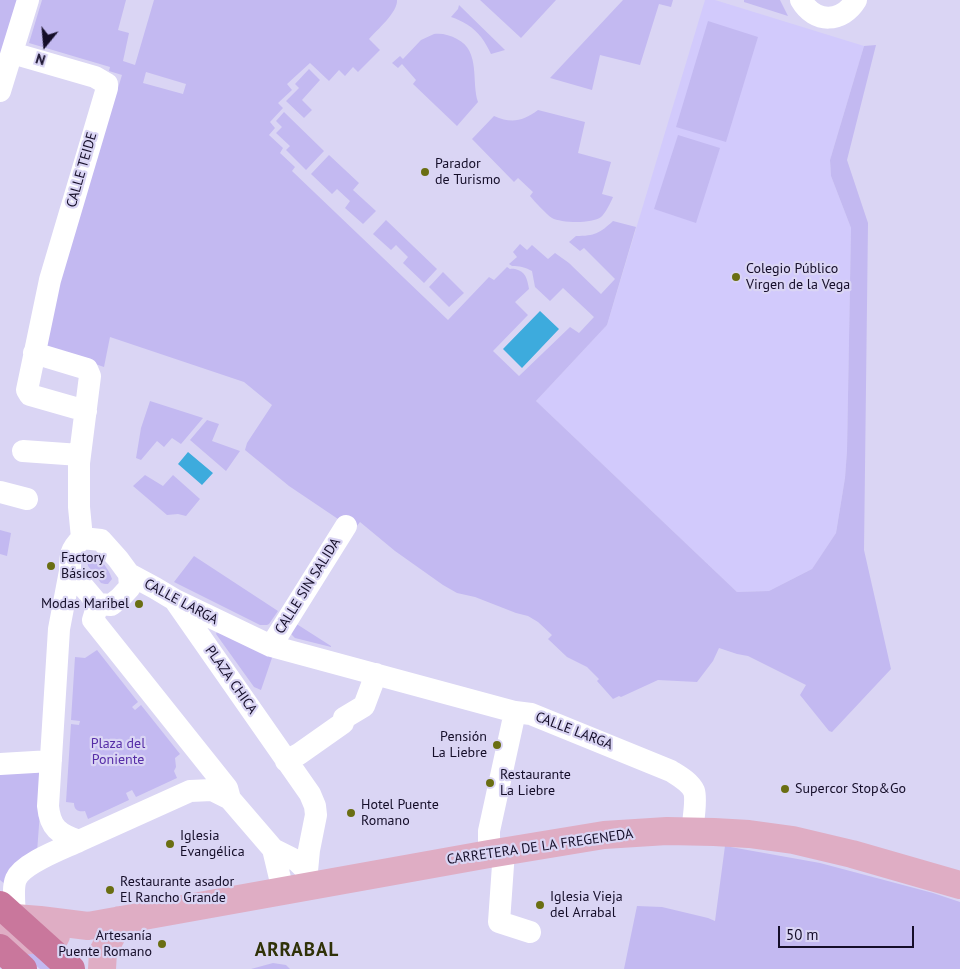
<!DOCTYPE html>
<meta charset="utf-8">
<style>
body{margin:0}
#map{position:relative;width:960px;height:969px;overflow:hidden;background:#dad5f4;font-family:"PT Sans",sans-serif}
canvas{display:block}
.north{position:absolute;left:20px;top:20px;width:50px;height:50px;-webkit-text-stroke:4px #dad5f4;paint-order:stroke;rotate:197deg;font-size:14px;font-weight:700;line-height:20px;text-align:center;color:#150e29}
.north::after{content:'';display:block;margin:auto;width:18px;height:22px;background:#150e29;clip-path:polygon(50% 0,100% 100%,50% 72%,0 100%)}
.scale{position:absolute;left:778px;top:926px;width:136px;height:22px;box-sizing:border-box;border:2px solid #150e29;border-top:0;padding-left:6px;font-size:15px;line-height:18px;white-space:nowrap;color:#150e29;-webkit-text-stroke:4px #dad5f4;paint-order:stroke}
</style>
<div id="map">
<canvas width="960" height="969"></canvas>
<div class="north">N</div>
<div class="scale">50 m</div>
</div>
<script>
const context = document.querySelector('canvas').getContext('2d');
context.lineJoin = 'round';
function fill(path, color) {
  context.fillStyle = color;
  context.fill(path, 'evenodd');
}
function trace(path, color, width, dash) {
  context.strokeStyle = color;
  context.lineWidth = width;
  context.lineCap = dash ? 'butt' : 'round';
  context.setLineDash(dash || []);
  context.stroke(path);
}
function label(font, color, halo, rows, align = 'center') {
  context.font = font + ' "PT Sans",sans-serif';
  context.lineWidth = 4.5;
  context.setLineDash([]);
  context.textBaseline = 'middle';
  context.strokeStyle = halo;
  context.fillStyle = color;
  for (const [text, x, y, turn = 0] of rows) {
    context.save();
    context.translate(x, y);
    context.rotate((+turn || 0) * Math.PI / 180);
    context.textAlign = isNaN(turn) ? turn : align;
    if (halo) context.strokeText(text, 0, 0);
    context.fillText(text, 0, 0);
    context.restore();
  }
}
const built = new Path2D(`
 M705 0H715L864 46 830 160 831 176 851 228 847 451 845 478 836 533 812 569 769 591 737 592 536 401 607 325Z`);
const green = new Path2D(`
 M0 0H19L0 61Z
 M42 0H126L118 30 129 33 123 61 135 65 154 0H397C398 12 377 30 369 39L380 50 358 72 353 67 345 76 339 70 329 81 310 63 287 84 292 90 278 103 283 108 270 122 275 128 269 135 283 148 280 153 295 167 292 171 448 320 489 277 494 280 507 267C513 271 507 268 515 269 526 272 527 278 529 289L515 302 528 315 493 351 519 376 570 327 579 333 594 317 563 288 550 301 535 287 532 271C525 267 519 266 512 266L509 264 517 257 513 252 520 244 527 250 532 245 548 259 555 253 569 263 601 294 615 279 584 248 580 251 569 242 576 236C595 236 600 233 613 221L636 227 607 325 536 401 737 592 769 591 812 569 836 533 845 478 847 451 851 228 831 176 830 160 864 46 876 45 847 160 868 223 864 550 891 669 832 732 829 731 800 695 806 685 748 656 737 654 719 648 713 661 697 682 658 680 621 697 619 696 613 699 597 681 599 679 587 667 567 657 548 639 552 635 538 622 528 616 516 613 475 597 457 593 443 585 395 551 360 522 353 531 338 519 289 486 245 450 247 443 272 405 244 382 110 337 104 367 52 349 47 346 56 290 122 75 109 71 110 67 29 43ZM146 72 186 84 183 94 143 83Z
 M480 0H556L521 38Z
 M623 0H673L671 7 659 4 640 65 600 55 592 90 550 78Z
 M744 0H780L788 16 744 2Z
 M459 5 505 50 491 54C488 48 485 42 481 37 473 27 463 21 451 17L458 9Z
 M708 21 758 37 726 142 676 127Z
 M434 34C442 33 450 35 457 39 481 51 471 82 478 102L457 126 413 84 416 80 402 64 398 68 392 63 400 56 403 59 421 40Z
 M309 69 320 80 302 100 312 110 304 118 286 101 299 88 295 84Z
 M538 110 585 122 578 153 611 162 602 194 613 197C611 202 605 214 601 217 592 224 561 223 552 218 546 214 535 202 530 196L533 192 518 178 514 182 472 139 494 116C512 124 523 121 538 110Z
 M284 112 324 151 306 170 286 150 290 146 276 133 282 127 276 121Z
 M678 135 720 148 696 223 654 209Z
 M329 155 359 183 353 190 376 211 363 224 345 208 350 201 337 189 332 194 311 174Z
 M386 220 437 269 424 283 403 263 408 257 396 245 391 250 373 234Z
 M443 272 464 293 449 307 429 287Z
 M150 401 203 418 181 444 172 438 164 447 157 441 141 460 136 458 141 428Z
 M207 420 219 424 212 441 240 451 226 471 190 440Z
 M145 475 163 486 173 475 200 499 186 516 178 514 167 515 133 486Z
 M0 530 11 533 7 556 0 554Z
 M93 555C100 557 110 571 112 579L108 584H105L101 583 88 566 87 560 90 556Z
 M194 556 278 611 269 624 267 625H260L174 582Z
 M295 623 331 646V647L295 638 292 635 290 632Z
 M217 632 273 655 261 690 254 687 216 634Z
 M97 650 138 702 132 707 135 710 141 705 180 754 175 758 176 767 174 771 177 778 136 797 132 790 126 793 129 800 88 819 85 811C78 812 74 810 74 803L66 802 71 724 79 725 80 721 71 720 75 657 85 658Z
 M43 772 37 852 7 886 0 880V774Z
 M725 846 820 863 933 893 960 902V969H624L637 906 662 907 708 918 715 921Z
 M30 948 53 969H40L18 950Z
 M273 963 286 965 290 969H251Z`);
const water = new Path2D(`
 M540 311 559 329 522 368 503 349Z
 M188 452 213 473 202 485 178 464Z`);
const minor = new Path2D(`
 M801 0C815 24 842 23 856 0
 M12 53 95 77 107 84V88L50 280 27 390 30 395 86 411
 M0 91 28 0
 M34 353 87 369 90 376 79 463V507L82 538
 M23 451 80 455
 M0 492 27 499
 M82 538 101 540 118 559 129 574 130 587 120 598 111 605 98 604 70 571C70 555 70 550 82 538Z
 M70 571 59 629 48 806C50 828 59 834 79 841L190 791 212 790 230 799
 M129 574 155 588 175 600 271 646 515 712 531 714 671 771C679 776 690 782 694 791 697 800 693 822 692 831
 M176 602 310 794 315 806 316 815 309 850 307 871 309 881
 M98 604 93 620 227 788 230 799 273 849 297 861 307 871
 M271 646 346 526
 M286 761 299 754 343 723 344 718 364 706 376 674
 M0 764 51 761
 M273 849 283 891
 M504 851 499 922 530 932
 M489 854V831L515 712
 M15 918C15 908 12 888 16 879 23 863 62 849 79 841`);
const major = new Path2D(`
 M15 918 40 920 88 926 489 854 604 835 667 831 714 832 749 834 793 840 852 854 960 885
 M0 932C16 946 37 939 56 936
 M102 969 103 952 120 920`);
const highway = new Path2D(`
 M0 905 71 969
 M0 948 23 969`);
const markers = [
 [425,172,5,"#6a6e12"],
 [736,277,5,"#6a6e12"],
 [51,566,5,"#6a6e12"],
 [139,604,5,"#6a6e12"],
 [497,745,5,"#6a6e12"],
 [490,783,5,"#6a6e12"],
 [785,789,5,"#6a6e12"],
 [351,813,5,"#6a6e12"],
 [170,844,5,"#6a6e12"],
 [110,890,5,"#6a6e12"],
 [540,905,5,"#6a6e12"],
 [162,944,5,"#6a6e12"]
];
const poiNames = [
 ["Parador",435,164],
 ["de Turismo",435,180],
 ["Colegio Público",746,269],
 ["Virgen de la Vega",746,285],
 ["Factory",61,558],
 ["Básicos",61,574],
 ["Modas Maribel",129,604,"right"],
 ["Pensión",487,737,"right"],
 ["La Liebre",487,753,"right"],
 ["Restaurante",500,775],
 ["La Liebre",500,791],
 ["Supercor Stop&Go",795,789],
 ["Hotel Puente",361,805],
 ["Romano",361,821],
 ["Iglesia",180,836],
 ["Evangélica",180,852],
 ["Restaurante asador",120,882],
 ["El Rancho Grande",120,898],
 ["Iglesia Vieja",550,897],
 ["del Arrabal",550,913],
 ["Artesanía",152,936,"right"],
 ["Puente Romano",152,952,"right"]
];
const streetNames = [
 ["CALLE TEIDE",82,170,-74],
 ["CALLE SIN SALIDA",308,586,-58],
 ["CALLE LARGA",181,602,28],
 ["PLAZA CHICA",231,680,55],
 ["CALLE LARGA",574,731,21],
 ["CARRETERA DE LA FREGENEDA",540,847,-8]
];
const parkNames = [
 ["Plaza del",118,744],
 ["Poniente",118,760]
];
const districtNames = [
 ["ARRABAL",297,951]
];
fill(built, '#d2cafc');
fill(green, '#c3b9f1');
fill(water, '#3dabdd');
trace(minor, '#fff', 22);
trace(major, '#dfadc4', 28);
trace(highway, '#c9779c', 28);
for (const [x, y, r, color] of markers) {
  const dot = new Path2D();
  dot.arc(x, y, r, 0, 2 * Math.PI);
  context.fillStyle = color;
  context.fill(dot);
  trace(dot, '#dad5f4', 2);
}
label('14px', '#150e29', '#dad5f4', poiNames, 'left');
label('14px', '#150e29', '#dad5f4', streetNames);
label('14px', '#562da7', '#dad5f4', parkNames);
context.letterSpacing = '1px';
label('bold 19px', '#303208', '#dad5f4', districtNames);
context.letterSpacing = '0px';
</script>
